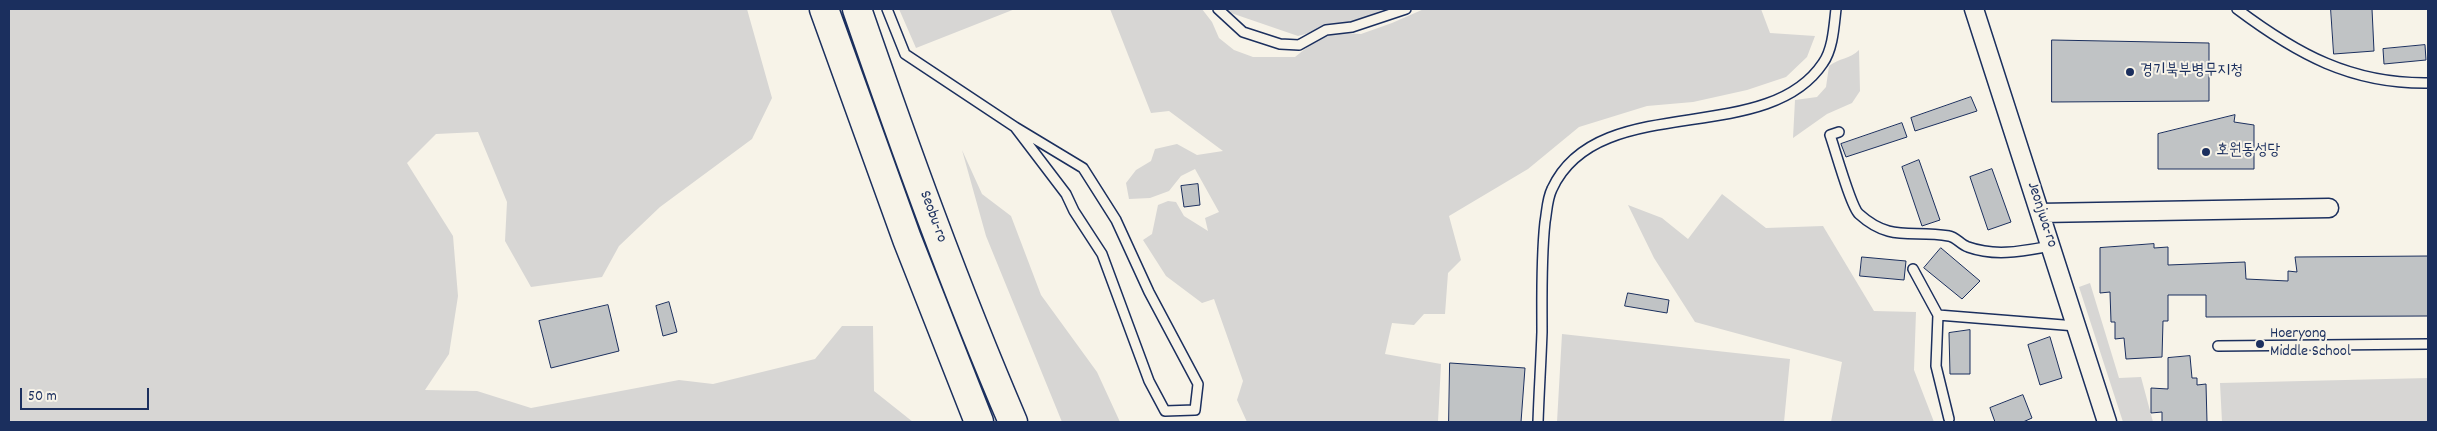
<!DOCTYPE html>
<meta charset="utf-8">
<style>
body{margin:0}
#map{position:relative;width:2437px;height:431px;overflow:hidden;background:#f7f3e8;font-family:Dekko,sans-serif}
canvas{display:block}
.frame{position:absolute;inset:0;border:10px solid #1b2f5e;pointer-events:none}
.scale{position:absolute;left:20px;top:388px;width:129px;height:22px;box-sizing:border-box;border:2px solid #1b2f5e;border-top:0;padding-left:6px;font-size:15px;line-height:18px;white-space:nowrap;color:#1b2f5e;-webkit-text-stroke:4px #f7f3e8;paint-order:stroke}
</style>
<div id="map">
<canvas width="2437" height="431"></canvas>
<div class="frame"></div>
<div class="scale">50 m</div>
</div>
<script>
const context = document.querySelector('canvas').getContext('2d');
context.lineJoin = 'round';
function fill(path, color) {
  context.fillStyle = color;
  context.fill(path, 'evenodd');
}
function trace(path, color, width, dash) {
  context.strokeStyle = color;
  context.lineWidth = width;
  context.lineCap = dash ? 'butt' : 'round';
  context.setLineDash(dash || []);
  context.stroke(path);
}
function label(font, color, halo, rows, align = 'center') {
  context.font = font + ' Dekko,"Poor Story",sans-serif';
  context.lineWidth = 4;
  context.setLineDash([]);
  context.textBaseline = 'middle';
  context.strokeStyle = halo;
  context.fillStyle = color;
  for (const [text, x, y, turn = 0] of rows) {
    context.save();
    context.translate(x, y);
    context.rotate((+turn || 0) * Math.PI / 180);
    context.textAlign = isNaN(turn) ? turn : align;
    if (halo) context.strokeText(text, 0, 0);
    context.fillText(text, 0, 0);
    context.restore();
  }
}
const green = new Path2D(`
 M9 9H747L772 98 752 139 660 207 619 246 602 277 531 287 505 241 507 202 478 132 436 134 407 163 453 236 458 296 449 354 425 390 477 391 531 408 679 380 713 384 815 359 842 326H873L874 391 913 422H9Z
 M899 9H1015L916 48Z
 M1110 9H1202L1212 22 1219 38 1234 50 1253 57H1295L1320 37 1343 33 1361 34 1392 23 1424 9H1761L1770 33 1815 36 1807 57 1786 77 1747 90 1693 102 1647 106 1579 127 1528 169 1449 216 1461 260 1448 273 1445 314H1424L1414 325 1392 323 1385 354 1441 364 1438 422H1247L1237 400 1243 381 1214 299 1202 303 1166 276 1143 240 1152 234 1158 205 1168 201 1176 202 1184 216 1208 231 1205 218 1219 212 1195 169 1181 176 1169 191 1150 198 1129 199 1126 183 1136 170 1151 161 1155 149 1177 144 1197 155 1223 151 1169 111 1151 113Z
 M1226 9H1385L1360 19 1298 36 1231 13Z
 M1859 50 1860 91 1852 103 1827 114 1793 138 1795 100 1817 97 1826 87 1829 66C1839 58 1850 59 1859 50Z
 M962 150 982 194 1011 216 1041 295 1097 372 1120 422H1062L986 236Z
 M1722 194 1766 228 1823 226 1874 311 1916 312 1914 370 1934 422H1831L1842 362 1695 322 1654 258 1628 205 1662 218 1688 239Z
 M2090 283 2119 378 2141 377 2153 422H2123L2079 287Z
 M1562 334 1790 359 1784 422H1557Z
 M2428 378V422H2222L2220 383Z`);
const building = new Path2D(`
 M2331 9H2372L2374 51 2334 54Z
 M2052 40 2209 43V101L2052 102Z
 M2425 45 2426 60 2384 64 2383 49Z
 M1971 97 1977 111 1915 131 1911 118Z
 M2235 115 2234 122 2254 125V169H2158V134Z
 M1902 123 1907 137 1846 157 1841 144Z
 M1919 160 1940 220 1922 226 1902 167Z
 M1992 169 2011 222 1988 230 1970 177Z
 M1198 184 1200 205 1184 207 1181 186Z
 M2154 244V248L2168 247V265L2245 262 2246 279 2288 281V271L2297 272 2295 257 2428 256V316L2206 317V295H2168V321H2163L2162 357 2126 359 2124 338 2115 339V322H2111L2110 292 2100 293V248Z
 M1941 248 1980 281 1962 299 1924 268Z
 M1862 257 1906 261 1904 280 1860 276Z
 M1628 293 1669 300 1667 313 1625 306Z
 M669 302 677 332 663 336 656 306Z
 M608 305 619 351 551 368 539 321Z
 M1970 330V374H1950L1949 333Z
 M2050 337 2062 378 2040 385 2028 345Z
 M2190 356 2192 378H2197V385L2206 384 2207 422H2162V412L2151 413V388L2168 389V358Z
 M1450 363 1525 368 1521 422H1449Z
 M2023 395 2032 418 2023 422H1995L1990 408Z`);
const lane = new Path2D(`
 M887 9 905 54 1015 127 1066 194 1074 211 1102 254 1149 381 1165 411 1195 410 1198 384 1149 292 1116 220 1083 168 1015 127
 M1218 9 1243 32 1280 44 1299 45 1326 30 1352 27 1406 9
 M2237 9C2297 54 2351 84 2428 83
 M1839 132 1830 135C1835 149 1851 207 1859 214 1891 243 1912 229 1949 236 1956 237 1961 245 1968 247 1996 257 2023 251 2051 246
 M1913 269 1938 315 2076 326
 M1938 315 1936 366 1949 419
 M2218 346 2428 344
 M1538 422C1539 392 1541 362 1542 332 1542 295 1541 259 1545 222 1547 211 1547 199 1552 189 1598 89 1766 149 1823 63 1833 49 1834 26 1836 9`);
const street = new Path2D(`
 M1974 9 2107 422
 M2040 213 2329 208`);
const highway = new Path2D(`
 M824 9 907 239 979 422
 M857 9C905 148 955 287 1013 422`);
const markers = [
 [2130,72,5,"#1b2f5e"],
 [2206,152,5,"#1b2f5e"],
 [2260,344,5,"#1b2f5e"]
];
const poiNames = [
 ["경기북부병무지청",2140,72],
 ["호원동성당",2216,152],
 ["Hoeryong",2270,335],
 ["Middle School",2270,353]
];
const streetNames = [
 ["Jeonjwa-ro",2041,215,72],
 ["Seobu-ro",932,217,70]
];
fill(green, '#d7d6d4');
fill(building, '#c0c3c5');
trace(building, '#1b2f5e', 1);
trace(lane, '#1b2f5e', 12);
trace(street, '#1b2f5e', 21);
trace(highway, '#1b2f5e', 31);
trace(lane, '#f7f3e8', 9);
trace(street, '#f7f3e8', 18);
trace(highway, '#f7f3e8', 28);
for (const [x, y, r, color] of markers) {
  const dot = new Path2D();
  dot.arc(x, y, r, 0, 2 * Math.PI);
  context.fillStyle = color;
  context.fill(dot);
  trace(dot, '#f7f3e8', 2);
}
label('16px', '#1b2f5e', '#f7f3e8', poiNames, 'left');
label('16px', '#1b2f5e', '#f7f3e8', streetNames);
</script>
